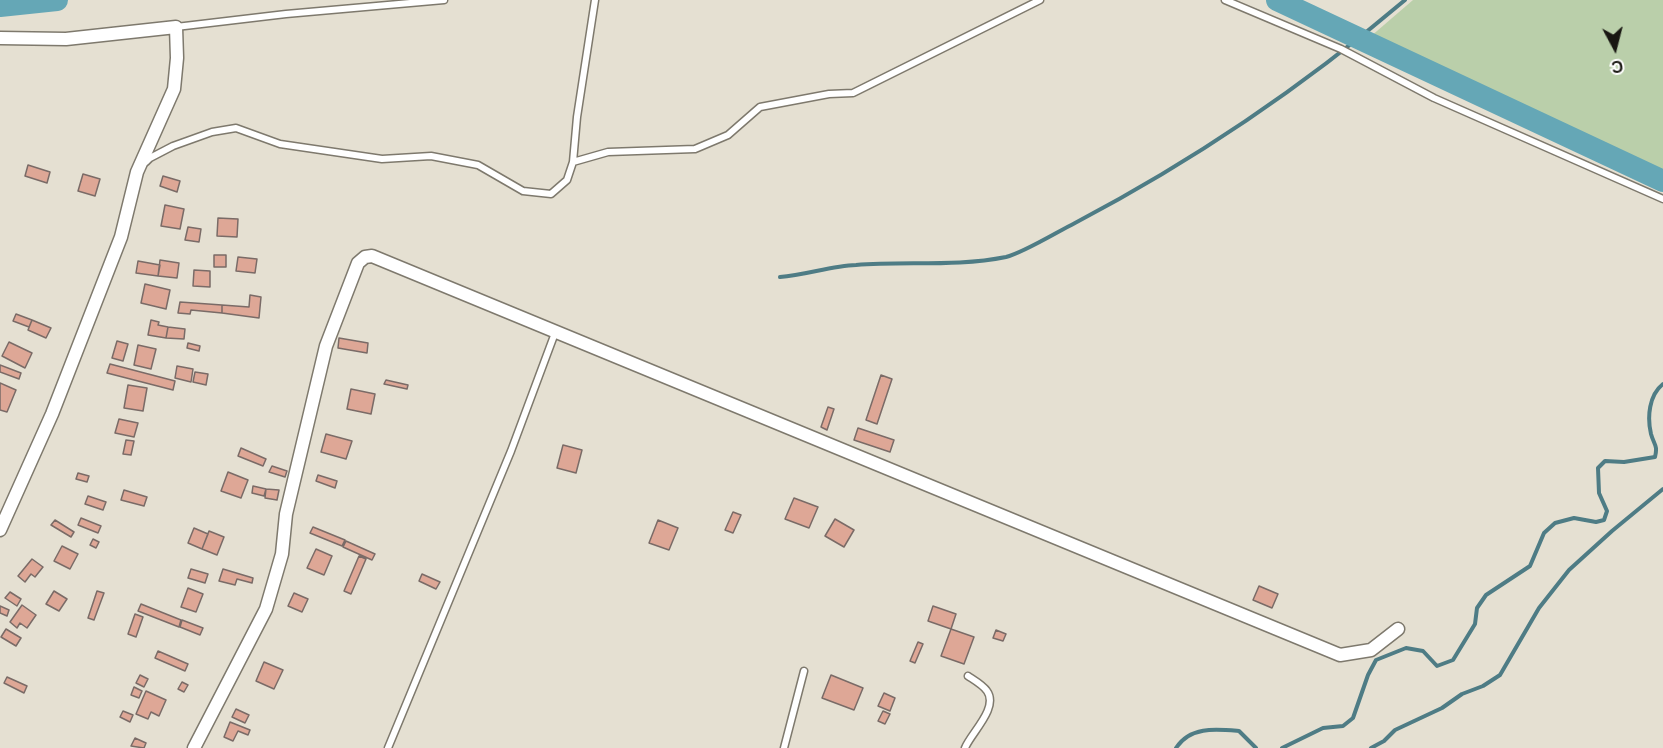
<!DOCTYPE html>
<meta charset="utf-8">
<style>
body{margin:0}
#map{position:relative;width:1663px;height:748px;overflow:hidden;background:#e5e0d2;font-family:Helvetica,sans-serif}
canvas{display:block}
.north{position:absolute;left:1585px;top:18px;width:60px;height:60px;-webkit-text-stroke:4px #fff;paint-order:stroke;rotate:173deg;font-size:16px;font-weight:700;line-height:24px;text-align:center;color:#191712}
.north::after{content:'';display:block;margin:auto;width:21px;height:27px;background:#191712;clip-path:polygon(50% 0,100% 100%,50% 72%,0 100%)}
</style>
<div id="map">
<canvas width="1663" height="748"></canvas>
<div class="north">С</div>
</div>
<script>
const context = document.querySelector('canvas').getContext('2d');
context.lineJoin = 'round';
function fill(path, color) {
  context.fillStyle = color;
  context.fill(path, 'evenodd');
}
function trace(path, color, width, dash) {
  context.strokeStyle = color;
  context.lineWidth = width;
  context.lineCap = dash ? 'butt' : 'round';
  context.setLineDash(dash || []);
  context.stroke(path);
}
const green = new Path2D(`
 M1413 0H1663V173L1370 37Z`);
const stream = new Path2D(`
 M780 277C806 275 831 266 856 265 906 261 956 267 1006 257 1023 253 1057 232 1075 223 1191 162 1305 85 1405 0
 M1176 748C1190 726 1216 729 1239 731L1256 748
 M1282 748 1323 728 1343 726 1353 718 1368 675 1376 660 1406 648 1423 651 1437 666 1453 660 1475 624 1477 608 1486 595 1530 566 1544 533 1555 523 1574 518 1596 522 1604 520 1607 511 1599 493 1598 468 1605 461 1624 462 1655 457C1658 445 1654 445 1651 434 1647 417 1649 395 1663 384
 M1371 748 1384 741 1395 730 1442 708 1462 694 1483 686 1500 675 1539 608 1569 570 1612 531 1663 489`);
const river = new Path2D(`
 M1277 0 1663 181
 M0 6 57 0`);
const building = new Path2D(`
 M28 165 50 172 47 183 25 176Z
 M83 174 100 179 95 196 78 191Z
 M163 176 180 181 177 192 160 186Z
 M165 205 184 209 180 229 161 226Z
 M218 218 238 219 237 237 217 236Z
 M188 227 201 229 199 242 185 240Z
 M214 255H226V267H214Z
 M238 257 257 259 255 273 236 271Z
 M160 260 179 263 177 278 158 276Z
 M138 261 160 265 158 276 136 273Z
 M194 270 210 271V287L193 286Z
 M145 284 170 290 166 309 141 303Z
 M250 295 261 297 259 318 222 313V305L249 307Z
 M180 302 222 305V313L191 310 190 314 178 313Z
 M16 314 32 320 29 327 13 321Z
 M32 320 51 328 46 338 28 330Z
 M151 320 159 322 158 325 168 327 166 338 148 335Z
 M168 327 185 329 184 339 166 338Z
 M339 338 368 343 367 353 338 348Z
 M117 341 128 344 123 361 112 358Z
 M9 342 32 353 25 368 2 356Z
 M188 343 200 346 199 351 187 348Z
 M138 345 156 349 151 369 134 365Z
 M110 364 175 381 173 390 107 373Z
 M0 365 21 373 19 379 0 372Z
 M177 366 193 369 191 382 175 378Z
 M195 372 208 374 206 385 193 382Z
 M881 375 892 379 877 424 866 420Z
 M386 380 408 385 407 389 384 384Z
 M0 383 16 390 7 412 0 410Z
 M128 385 147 388 143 411 124 408Z
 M351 389 375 394 371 414 347 409Z
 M828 407 834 409 827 430 821 427Z
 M119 419 138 423 134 437 115 433Z
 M858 428 894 440 890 452 854 440Z
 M326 434 352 441 346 459 321 452Z
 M126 440 134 441 131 455 123 454Z
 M563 445 582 450 576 473 557 468Z
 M241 448 266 459 263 466 238 456Z
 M272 466 287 471 285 477 269 472Z
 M228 472 248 480 241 498 221 491Z
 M78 473 89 476 87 482 76 479Z
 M318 475 337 481 335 488 316 481Z
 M253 486 266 489 264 496 252 493Z
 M266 489 279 490 277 500 265 498Z
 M124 490 147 497 144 506 121 500Z
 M88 496 106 502 103 510 85 504Z
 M794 498 818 507 809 528 785 519Z
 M733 512 741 515 733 533 725 530Z
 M81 518 101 526 98 533 78 525Z
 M835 519 854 530 844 547 825 536Z
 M55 520 74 532 71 537 51 525Z
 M658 520 678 528 669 550 649 543Z
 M313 527 345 540 342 546 310 533Z
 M194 528 208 534 202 549 188 543Z
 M209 531 224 537 217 555 202 549Z
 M93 539 99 542 96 548 90 545Z
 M346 541 375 554 372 560 343 547Z
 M62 546 78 554 70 569 54 561Z
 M316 549 332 556 324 575 307 568Z
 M359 556 366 559 351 594 344 591Z
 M32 559 43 567 35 577 31 574 25 582 18 576Z
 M191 569 208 574 205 583 188 578Z
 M223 569 253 578 252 583 237 579 235 585 219 581Z
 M422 574 440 582 436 589 419 581Z
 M1259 586 1278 594 1272 608 1253 600Z
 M188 588 203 594 196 612 181 607Z
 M54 591 67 599 59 611 46 604Z
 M97 591 104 593 94 620 88 618Z
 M10 592 21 599 17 606 5 598Z
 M294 593 308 599 302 612 288 606Z
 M141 604 181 620 179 627 138 611Z
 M22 605 36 615 27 628 20 623 17 628 10 622Z
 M0 606 9 610 7 616 0 613Z
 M933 606 956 614 951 629 928 621Z
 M135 614 143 617 136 637 128 634Z
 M182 620 203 628 200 635 180 627Z
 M6 629 21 638 16 646 1 637Z
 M951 629 974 637 964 664 941 656Z
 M996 630 1006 634 1003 641 993 638Z
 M918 642 923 644 915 663 910 661Z
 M158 651 188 664 185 671 155 658Z
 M264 662 283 670 274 689 256 681Z
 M140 675 148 679 144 687 136 683Z
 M831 675 863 688 854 710 822 698Z
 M7 677 27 686 24 693 4 683Z
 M182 682 188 685 184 692 178 689Z
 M134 687 142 691 139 698 131 695Z
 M146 691 166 700 159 716 151 712 148 719 136 714Z
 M884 693 895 698 890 711 878 706Z
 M236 709 249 715 245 723 232 717Z
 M123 711 133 715 130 722 120 717Z
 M883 711 890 714 885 724 878 721Z
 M230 722 250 730 248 735 238 731 233 741 224 737Z
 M135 738 146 743 144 748 131 746Z`);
const service = new Path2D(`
 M1225 0 1341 49 1434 98 1663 199
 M176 27 286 14 444 0
 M146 162 150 158 173 146 212 132 236 128 280 144 382 159 431 156 478 165 523 191 551 194 567 180 573 162 577 117 595 0
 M573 162 608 152 695 149 728 135 760 107 829 94 853 93 1040 0
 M388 748 511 451 555 333
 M784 748 804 671
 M965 748C971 733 999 708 987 691 983 685 974 680 968 676`);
const minor = new Path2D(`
 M0 38 66 39 176 27 177 58 174 89 137 172 121 237 52 414 0 530
 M194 748 266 609 282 554 286 514 326 346 358 263 365 257 372 256 1340 655 1371 650 1398 629`);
fill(green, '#bacfaa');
trace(stream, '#4e7c85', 4);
trace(river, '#65a7b6', 22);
fill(building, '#dea796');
trace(building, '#7a6b67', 1.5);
trace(service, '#7e796d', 9);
trace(minor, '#7e796d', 15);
trace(service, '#fff', 6);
trace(minor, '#fff', 12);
</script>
